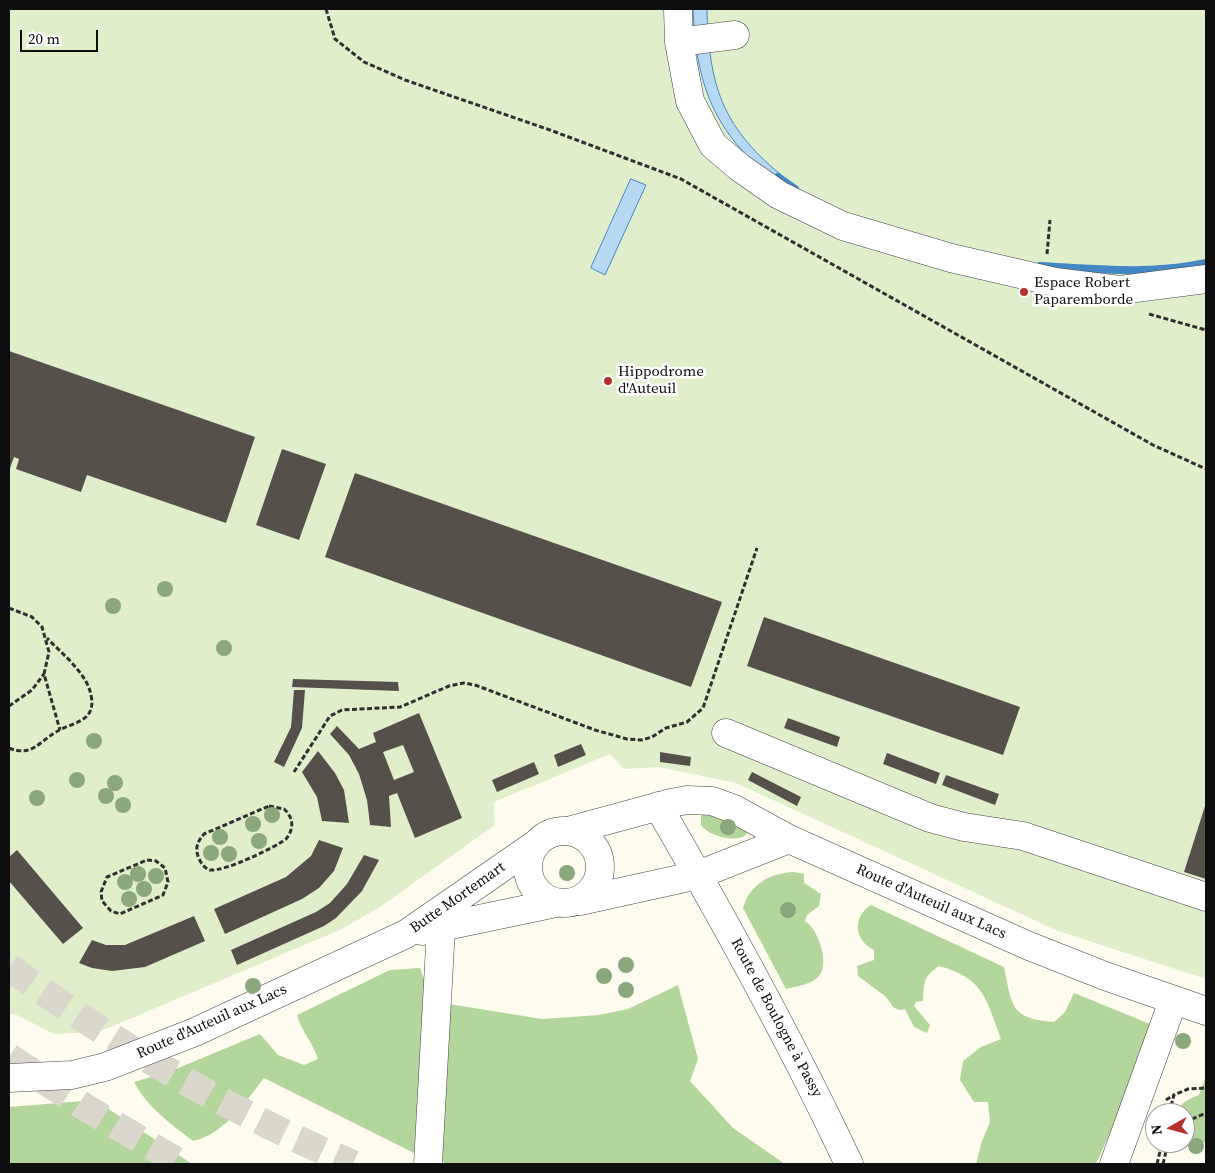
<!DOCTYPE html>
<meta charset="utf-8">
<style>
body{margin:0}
#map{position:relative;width:1215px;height:1173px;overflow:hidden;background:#fefcef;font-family:"Source Serif 4",serif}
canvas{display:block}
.frame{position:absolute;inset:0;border:10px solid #0e0e0e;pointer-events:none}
.north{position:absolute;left:1145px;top:1103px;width:50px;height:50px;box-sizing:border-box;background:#fff;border:1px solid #9f9f9f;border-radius:50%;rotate:263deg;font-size:14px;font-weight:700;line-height:20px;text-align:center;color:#0e0e0e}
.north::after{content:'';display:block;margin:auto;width:18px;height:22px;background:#b5312e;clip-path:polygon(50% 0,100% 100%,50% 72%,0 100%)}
.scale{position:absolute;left:20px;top:30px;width:78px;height:22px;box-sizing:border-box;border:2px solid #0e0e0e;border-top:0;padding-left:6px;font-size:15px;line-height:18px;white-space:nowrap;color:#0e0e0e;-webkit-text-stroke:4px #fff;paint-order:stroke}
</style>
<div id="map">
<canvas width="1215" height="1173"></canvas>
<div class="frame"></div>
<div class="north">N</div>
<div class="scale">20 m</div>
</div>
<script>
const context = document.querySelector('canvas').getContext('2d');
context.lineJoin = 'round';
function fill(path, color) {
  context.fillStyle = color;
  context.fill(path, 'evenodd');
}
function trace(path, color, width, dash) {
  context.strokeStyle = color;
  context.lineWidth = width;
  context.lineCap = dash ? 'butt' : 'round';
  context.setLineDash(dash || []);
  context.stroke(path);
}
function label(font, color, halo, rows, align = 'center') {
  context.font = font + ' "Source Serif 4",serif';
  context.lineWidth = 5;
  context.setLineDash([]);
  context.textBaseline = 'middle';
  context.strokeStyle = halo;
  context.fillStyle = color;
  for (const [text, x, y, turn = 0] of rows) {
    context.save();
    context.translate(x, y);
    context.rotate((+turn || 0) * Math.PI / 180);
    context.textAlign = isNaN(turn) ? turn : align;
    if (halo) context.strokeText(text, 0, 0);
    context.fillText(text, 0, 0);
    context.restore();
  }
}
const forest = new Path2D(`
 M706 810 748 829 747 834C737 844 708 836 701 825V814Z
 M794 872 804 874V883L821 894 819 906 807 915 805 921C818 928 830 964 819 976 811 985 797 986 786 989L743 908C750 884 770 873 794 872Z
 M871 905 1004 967C1012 1005 1010 1019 1054 1022L1065 1012 1074 993 1150 1024 1124 1102 1096 1164H976L982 1141 990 1122 988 1102H974L960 1080 963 1061 981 1047 1001 1039C986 999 984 978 939 966 923 977 924 982 923 1001L916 1002 914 1006 930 1025 927 1033 914 1027 905 1009 900 1010 894 1008 885 996 858 976 857 966 874 960V950C854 940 852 917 871 905Z
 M420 968 426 984 414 1153 264 1078C245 1102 225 1134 193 1141 171 1124 147 1107 134 1082L171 1071 260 1034 278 1055 304 1065 318 1059C313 1042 301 1031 297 1015L390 970Z
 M678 985 698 1059 690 1081 733 1128 785 1164H447L443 1162 440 1152 449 1004 542 1019 599 1015 628 1009Z
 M1206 1076V1142L1171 1147 1172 1143H1185V1113H1177C1180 1102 1189 1099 1199 1095Z
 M95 1100 192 1164H9V1107Z`);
const pitch = new Path2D(`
 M9 9H1206V979L1058 931 736 783 658 767 624 769 610 754 494 802 495 825 380 907 342 929 99 1032 54 1034 15 1014H9Z`);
const water = new Path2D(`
 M693 9H707C709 84 721 125 780 174L775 181C714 133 696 85 693 9Z
 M631 179 646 185 605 275 591 268Z`);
const stream = new Path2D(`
 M778 177 795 189
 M1040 266C1095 269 1153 275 1206 263`);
const building = new Path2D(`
 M9 351 255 437 226 523 87 475 81 492 16 469 19 459 14 457 9 471Z
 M282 449 326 464 299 540 256 525Z
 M355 473 722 602 691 687 325 557Z
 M764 617 1020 707 1003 755 747 666Z
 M293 679 398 682 399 691 292 687Z
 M294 690H305L302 728 284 767 274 762 291 727Z
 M419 713 462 818 415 838 397 793 389 796 391 827 370 825 367 800 359 774 349 755 330 734 337 726 359 749 376 742 373 733ZM403 745 414 772 394 780 383 752Z
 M788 718 840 737 837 747 784 728Z
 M581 744 586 755 558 767 554 755Z
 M318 751 335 773 344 790 349 823 322 821 317 797 302 772Z
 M660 752 691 757 690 766 660 762Z
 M887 753 940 773 936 784 883 764Z
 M534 762 539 774 497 792 492 780Z
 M752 772 801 797 797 806 748 780Z
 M946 775 999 794 995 805 942 785Z
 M1206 803V879L1184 872Z
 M319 840 343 848 334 871 319 888 302 899 225 934 214 909 286 877 311 856Z
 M17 850 83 928 63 944 9 881V857Z
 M364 855 379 860 362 891 336 918 324 926 237 965 231 950 316 912 330 903 347 884Z
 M194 916 205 941 145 967 112 971 92 968 79 963 92 940 106 945H125Z`);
const highwayTunnel = new Path2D(`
 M9 967C116 1045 231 1112 353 1164
 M9 1057 83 1106 182 1164`);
const path = new Path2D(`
 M326 9 335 39 364 62 405 80 550 130 681 179 1153 445 1206 469
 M1047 254 1050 220
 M1149 314 1206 330
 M9 608 32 617 42 627 49 652 44 674 60 730
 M9 706 32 690 44 674
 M9 748C31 757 38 743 56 732 71 722 97 723 91 695 87 673 61 653 47 638
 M294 772 330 716 342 710 400 707 449 686 464 683 475 685 595 730 627 739 642 740 652 737 666 728 687 722 703 708 757 548
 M269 806 284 809C294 818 294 829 286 839 274 848 224 872 210 870 204 868 200 862 198 856 195 847 198 841 204 834Z
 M147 860 156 861 165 868 168 882 163 895 120 914 111 911 102 901 101 892 107 877Z
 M1166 1100 1174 1095
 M1169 1113 1174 1095 1188 1089 1206 1088
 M1185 1122 1206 1113
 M1157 1164 1162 1143
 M1163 1164 1168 1143`);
const minor = new Path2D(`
 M678 9 679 42 690 101 713 145 739 167 779 195 843 226 951 258 1055 282 1120 290 1206 279
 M679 42 735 35
 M726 733 930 818 964 827 1023 836 1206 897
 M658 806C726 923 791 1041 849 1164
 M528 867a36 36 0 1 1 72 0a36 36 0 1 1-72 0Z
 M568 831 671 803 687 800 712 801 734 809 789 839 1029 946 1105 976 1206 1011
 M580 901 698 875 789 839
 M422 931 556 903
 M9 1078 72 1075 105 1067 195 1032 406 934 536 844
 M428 1164 441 928
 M1114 1164 1173 1001`);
const trees = [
 [165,589],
 [113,606],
 [224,648],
 [94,741],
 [77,780],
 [115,783],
 [106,796],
 [37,798],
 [123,805],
 [272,815],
 [253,824],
 [728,827],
 [220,837],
 [259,841],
 [211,853],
 [229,854],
 [567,873],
 [138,874],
 [156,876],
 [125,882],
 [144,889],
 [129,899],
 [788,910],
 [626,965],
 [604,976],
 [253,986],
 [626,990],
 [1183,1041],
 [1196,1146]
];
const markers = [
 [1024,292,5,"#b5312e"],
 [608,381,5,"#b5312e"]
];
const poiNames = [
 ["Espace Robert",1034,283],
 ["Paparemborde",1034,300],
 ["Hippodrome",618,372],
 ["d'Auteuil",618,389]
];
const streetNames = [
 ["Butte Mortemart",458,898,-35],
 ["Route d'Auteuil aux Lacs",931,902,24],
 ["Route de Boulogne à Passy",776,1018,62],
 ["Route d'Auteuil aux Lacs",212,1022,-24]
];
fill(forest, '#b2d69b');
fill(pitch, '#e0eecc');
fill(water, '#b7d8f2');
trace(water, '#4388c5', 1);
trace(stream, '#4388c5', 8);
fill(building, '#56504b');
trace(highwayTunnel, '#dad8cd', 28, [28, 14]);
trace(minor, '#414141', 29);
trace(path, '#303030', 3, [5, 2.5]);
trace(minor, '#fff', 28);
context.fillStyle = '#8aa77e';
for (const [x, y] of trees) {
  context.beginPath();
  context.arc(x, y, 8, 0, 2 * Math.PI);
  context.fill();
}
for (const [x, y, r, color] of markers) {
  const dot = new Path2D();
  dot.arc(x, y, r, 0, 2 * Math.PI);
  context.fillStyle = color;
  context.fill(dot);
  trace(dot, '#fff', 2);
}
label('15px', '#0e0e0e', '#fff', poiNames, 'left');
label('15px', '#0e0e0e', '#fff', streetNames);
</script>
